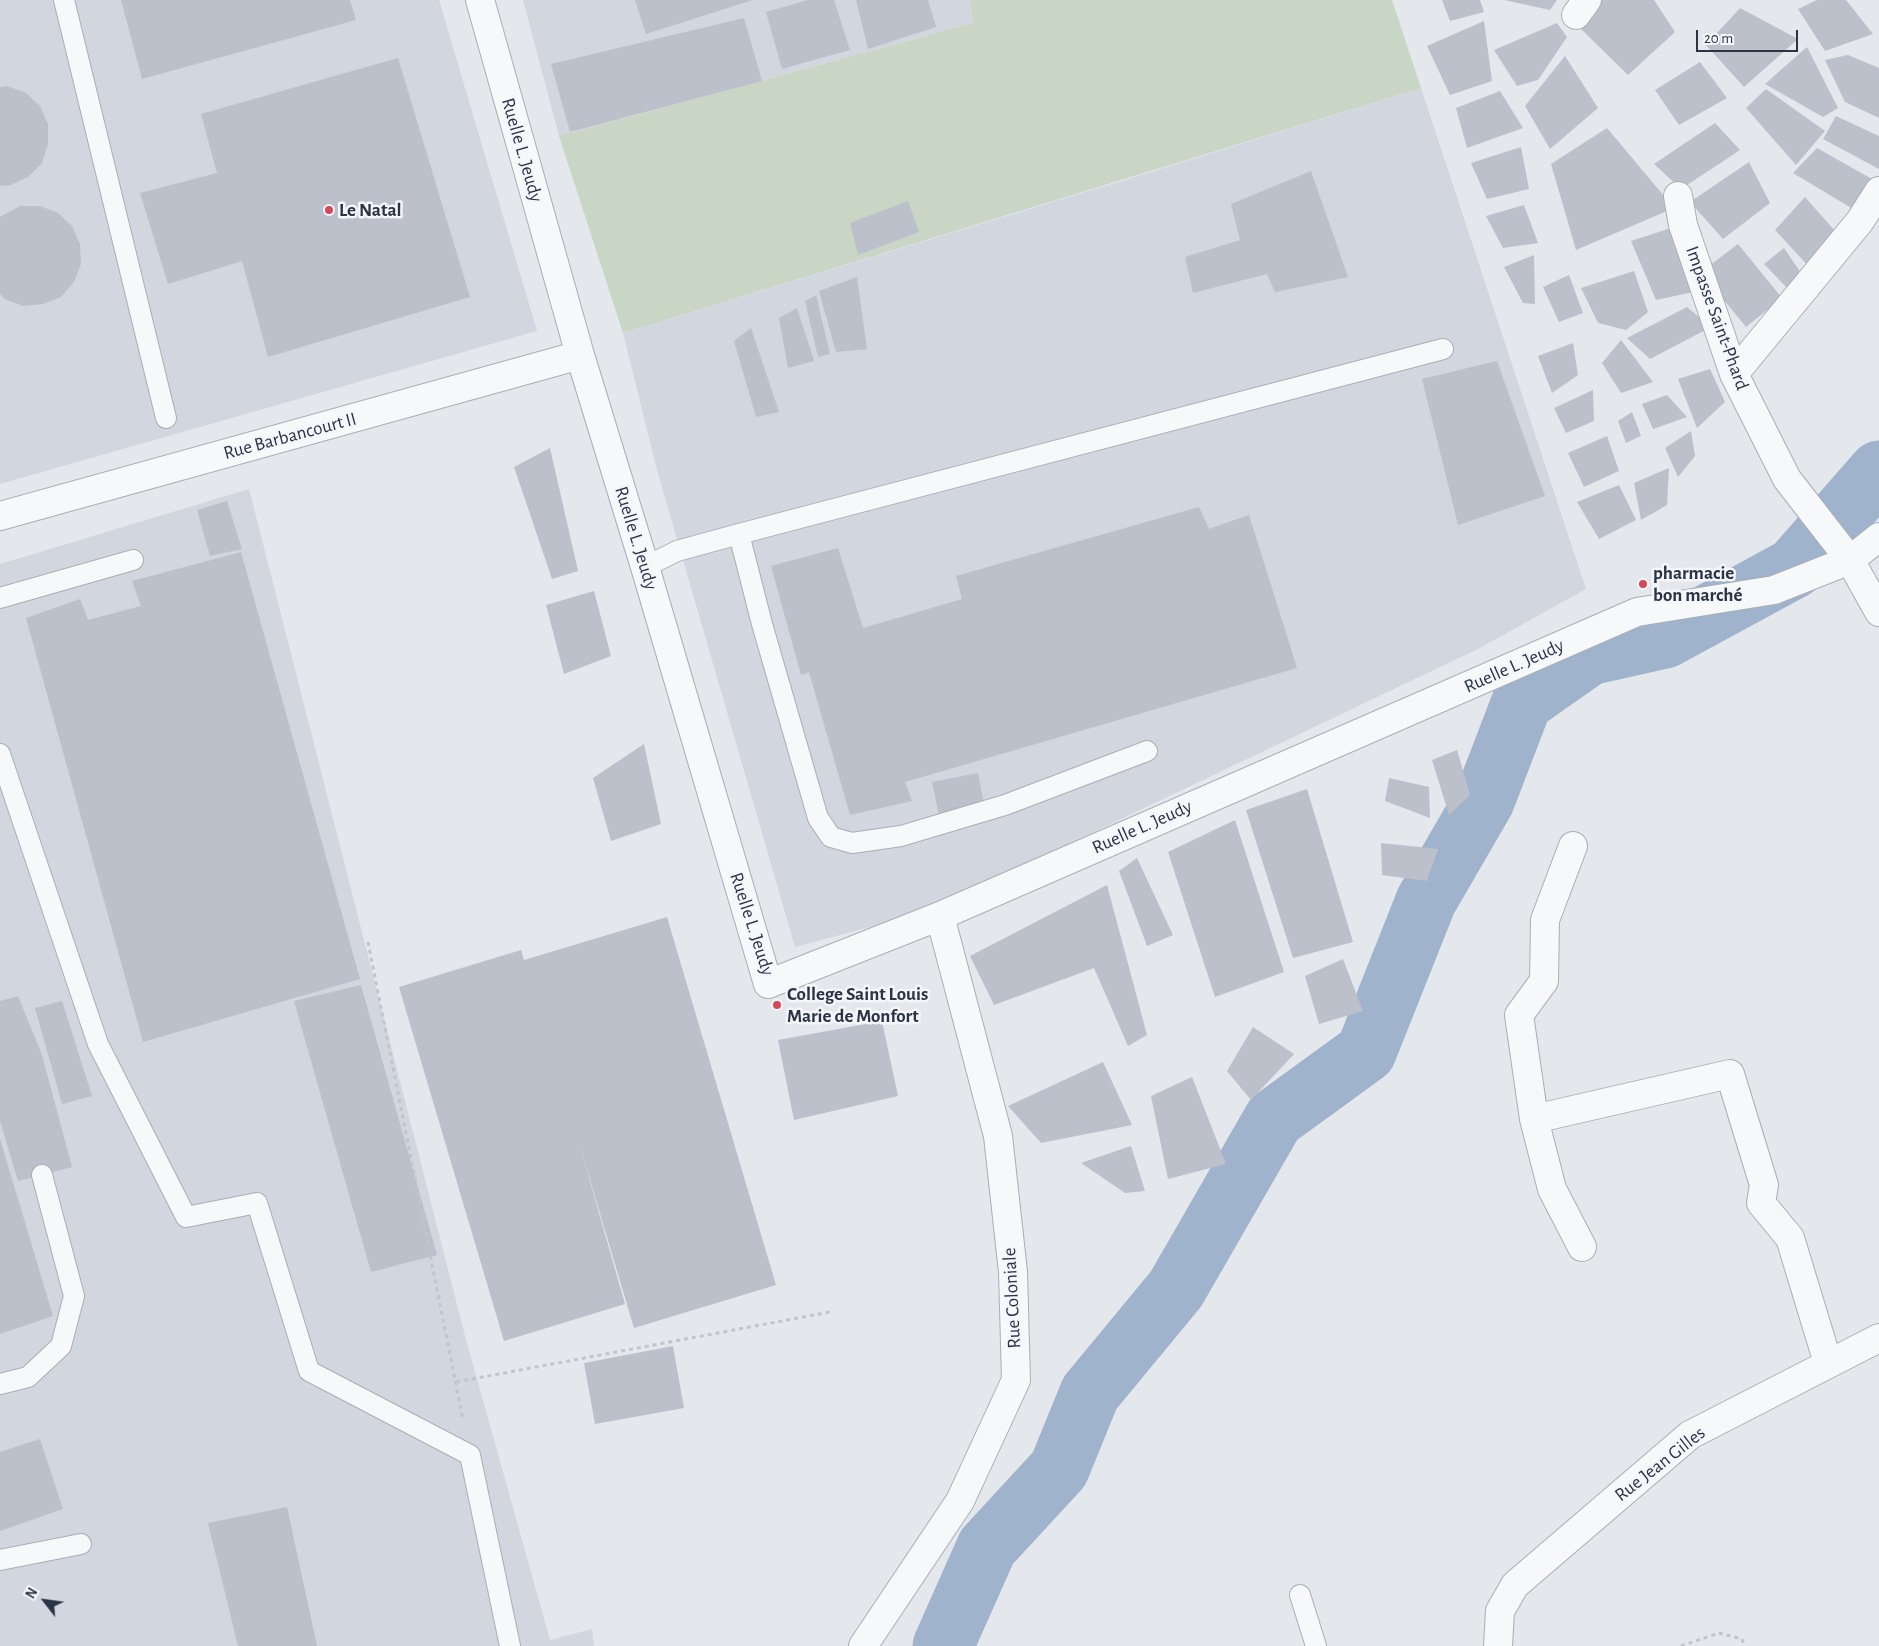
<!DOCTYPE html>
<meta charset="utf-8">
<style>
body{margin:0}
#map{position:relative;width:1879px;height:1646px;overflow:hidden;background:#e4e7ec;font-family:"Alegreya Sans",sans-serif}
canvas{display:block}
.north{position:absolute;left:20px;top:1576px;width:50px;height:50px;-webkit-text-stroke:4px #f4f6f9;paint-order:stroke;rotate:300deg;font-size:14px;font-weight:700;line-height:20px;text-align:center;color:#2b3445}
.north::after{content:'';display:block;margin:auto;width:18px;height:22px;background:#2b3445;clip-path:polygon(50% 0,100% 100%,50% 72%,0 100%)}
.scale{position:absolute;left:1696px;top:30px;width:102px;height:22px;box-sizing:border-box;border:2px solid #2b3445;border-top:0;padding-left:6px;font-size:15px;line-height:18px;white-space:nowrap;color:#2b3445;-webkit-text-stroke:4px #f4f6f9;paint-order:stroke}
</style>
<div id="map">
<canvas width="1879" height="1646"></canvas>
<div class="north">N</div>
<div class="scale">20 m</div>
</div>
<script>
const context = document.querySelector('canvas').getContext('2d');
context.lineJoin = 'round';
function fill(path, color) {
  context.fillStyle = color;
  context.fill(path, 'evenodd');
}
function trace(path, color, width, dash) {
  context.strokeStyle = color;
  context.lineWidth = width;
  context.lineCap = dash ? 'butt' : 'round';
  context.setLineDash(dash || []);
  context.stroke(path);
}
function label(font, color, halo, rows, align = 'center') {
  context.font = font + ' "Alegreya Sans",sans-serif';
  context.lineWidth = 5;
  context.setLineDash([]);
  context.textBaseline = 'middle';
  context.strokeStyle = halo;
  context.fillStyle = color;
  for (const [text, x, y, turn = 0] of rows) {
    context.save();
    context.translate(x, y);
    context.rotate((+turn || 0) * Math.PI / 180);
    context.textAlign = isNaN(turn) ? turn : align;
    if (halo) context.strokeText(text, 0, 0);
    context.fillText(text, 0, 0);
    context.restore();
  }
}
const built = new Path2D(`
 M0 0H439L537 331 0 484Z
 M523 0H970L973 23 559 136Z
 M1421 88 1586 589 1478 649 926 912 795 947 657 470 623 333 1128 179Z
 M249 489 465 1336 550 1640 592 1629 594 1646H0V564Z`);
const green = new Path2D(`
 M970 0H1392L1421 88 623 333 559 136 973 23Z`);
const river = new Path2D(`
 M943 1646 987 1547 1059 1469 1090 1393 1176 1289 1274 1119 1366 1052 1426 901 1484 801 1522 702 1589 655 1665 638 1794 568 1879 471`);
const building = new Path2D(`
 M121 0H350L356 20 142 79Z
 M635 0H753L646 34Z
 M808 0H834L850 50 782 69 766 12Z
 M856 0H928L936 27 868 49Z
 M1442 0H1480L1484 12 1450 21Z
 M1504 0H1557L1550 10Z
 M1599 0H1654L1675 32 1628 75 1579 27Z
 M1817 0H1846L1873 34 1825 51 1798 9Z
 M1740 8 1798 39 1744 87 1706 45Z
 M744 18 762 81 570 132 551 64Z
 M1484 21 1492 81 1450 95 1427 46Z
 M1557 23 1567 37 1538 80 1517 86 1494 50Z
 M1807 47 1838 108 1823 117 1765 84Z
 M1848 55 1879 68V118L1845 102 1825 60Z
 M1565 56 1598 108 1550 149 1525 106Z
 M398 58 470 297 268 357 242 261 168 284 140 193 217 173 201 114Z
 M1700 62 1727 98 1679 125 1655 90Z
 M7 86 26 93 40 106 48 124V144L42 163 28 177 11 185 0 186V87Z
 M1766 89 1825 131 1796 165 1746 108Z
 M1500 91 1523 128 1467 148 1456 108Z
 M1836 116 1879 136V169L1823 139Z
 M1715 123 1740 150 1681 189 1654 164Z
 M1607 128 1674 208 1576 250 1551 164Z
 M1521 147 1529 189 1487 199 1471 163Z
 M1817 148 1879 183 1858 212 1793 173Z
 M1749 162 1770 203 1723 239 1690 202Z
 M1311 171 1348 277 1275 292 1267 274 1193 293 1185 257 1240 240 1231 204Z
 M1805 197 1835 231 1811 269 1775 230Z
 M908 201 919 232 858 255 850 223Z
 M1524 205 1538 243 1503 248 1486 216Z
 M20 206H40L58 213 72 226 80 244 81 264 74 282 61 297 43 304 23 306 5 299 0 294V217Z
 M1674 227 1698 291 1656 300 1631 241Z
 M1738 244 1782 298 1746 327 1701 272Z
 M1784 248 1803 276 1791 292 1764 264Z
 M1534 255 1535 304 1523 303 1504 267Z
 M1634 271 1648 312 1626 330 1598 323 1581 288Z
 M1569 275 1583 313 1559 322 1543 287Z
 M857 277 867 349 836 352 819 291Z
 M816 295 830 354 818 357 805 301Z
 M1687 307 1711 327 1650 359 1627 338Z
 M797 308 814 361 788 368 779 318Z
 M751 328 779 412 756 417 734 341Z
 M1621 340 1653 382 1621 393 1602 363Z
 M1573 343 1578 375 1552 393 1538 356Z
 M1497 361 1545 496 1458 525 1422 379Z
 M1710 369 1725 402 1697 428 1678 379Z
 M1593 390 1594 421 1566 433 1554 408Z
 M1667 395 1687 417 1653 429 1642 404Z
 M1632 412 1641 436 1626 443 1618 421Z
 M1691 431 1695 456 1678 477 1665 448Z
 M1607 436 1619 471 1584 487 1568 453Z
 M550 448 578 571 552 579 514 467Z
 M1669 468 1667 505 1641 520 1634 483Z
 M1619 485 1636 520 1599 539 1577 502Z
 M227 501 242 549 210 556 197 510Z
 M1199 507 1209 529 1249 515 1297 668 905 782 912 801 850 815 809 672 801 675 771 566 838 548 863 628 962 599 956 576Z
 M241 552 360 979 143 1042 26 618 80 599 88 620 141 606 132 581Z
 M594 591 611 656 564 674 546 605Z
 M644 744 661 824 611 841 593 778Z
 M1457 750 1470 795 1449 815 1432 760Z
 M978 773 984 804 939 815 932 782Z
 M1389 778 1429 787 1430 818 1385 801Z
 M1307 789 1353 942 1293 958 1246 810Z
 M1235 820 1284 972 1215 997 1168 852Z
 M1381 843 1438 849 1427 881 1382 875Z
 M1137 858 1173 935 1147 946 1119 871Z
 M1107 885 1147 1035 1128 1046 1094 968 994 1005 970 956Z
 M667 917 776 1285 634 1328 579 1143 625 1304 504 1341 399 987 521 950 524 960Z
 M1343 959 1363 1011 1319 1024 1305 976Z
 M361 985 437 1255 371 1272 294 1001Z
 M18 996 42 1055 72 1167 18 1181 0 1121V1001Z
 M62 1001 92 1096 62 1104 35 1008Z
 M882 1021 898 1096 794 1120 778 1040Z
 M1253 1027 1294 1054 1251 1100 1227 1071Z
 M1103 1062 1132 1125 1041 1143 1008 1106Z
 M1192 1077 1226 1164 1168 1179 1151 1096Z
 M0 1139 53 1316 0 1334Z
 M1131 1146 1145 1191 1125 1193 1081 1163Z
 M673 1346 684 1408 595 1424 584 1363Z
 M40 1439 63 1509 0 1531V1452Z
 M287 1507 317 1646H238L208 1523Z`);
const path = new Path2D(`
 M368 942 463 1420
 M456 1382 830 1312
 M1681 1646 1719 1633 1742 1639 1744 1646`);
const service = new Path2D(`
 M64 0 166 418
 M739 534 762 624 818 818 831 837 852 843 901 836 1005 805 1147 751
 M645 567 677 551 739 534 1443 349
 M0 598 133 560
 M0 754 98 1044 186 1217 257 1203 309 1371 470 1455 510 1646
 M0 1384 28 1377 61 1346 74 1296 42 1175
 M0 1560 81 1544
 M1300 1595 1316 1646`);
const minor = new Path2D(`
 M480 0 580 355 645 567 768 984 940 916 1637 612 1774 590 1850 560 1879 537
 M1576 15 1587 0
 M1678 196 1683 225 1734 374 1787 479 1850 560 1879 612
 M1734 374 1860 221 1879 191
 M0 516 580 355
 M1573 846 1545 920 1544 981 1519 1015 1534 1119 1730 1074 1764 1185 1761 1203 1790 1238 1828 1363
 M1534 1119 1552 1189 1582 1247
 M863 1646 960 1501 1016 1380 1013 1272 998 1136 940 916
 M1498 1646 1500 1611 1515 1585 1690 1435 1879 1338`);
const markers = [
 [329,210,5,"#d1495b"],
 [1643,584,5,"#d1495b"],
 [777,1005,5,"#d1495b"]
];
const streetNames = [
 ["Ruelle L. Jeudy",522,150,74],
 ["Impasse Saint-Phard",1717,318,70],
 ["Rue Barbancourt II",290,436,-15],
 ["Ruelle L. Jeudy",636,538,73],
 ["Ruelle L. Jeudy",1514,666,-24],
 ["Ruelle L. Jeudy",1142,827,-24],
 ["Ruelle L. Jeudy",752,924,72],
 ["Rue Coloniale",1012,1298,-93],
 ["Rue Jean Gilles",1660,1464,-38]
];
const poiNames = [
 ["Le Natal",339,210],
 ["pharmacie",1653,573],
 ["bon marché",1653,595],
 ["College Saint Louis",787,994],
 ["Marie de Monfort",787,1016]
];
fill(built, '#d2d6de');
fill(green, '#c9d6c5');
trace(river, '#9fb4cc', 61);
fill(building, '#bbc0ca');
trace(service, '#a9aeb7', 22);
trace(minor, '#a9aeb7', 30);
trace(path, '#c2c5cb', 3, [4, 4]);
trace(service, '#f7f8fa', 20);
trace(minor, '#f7f8fa', 28);
for (const [x, y, r, color] of markers) {
  const dot = new Path2D();
  dot.arc(x, y, r, 0, 2 * Math.PI);
  context.fillStyle = color;
  context.fill(dot);
  trace(dot, '#f4f6f9', 2);
}
label('19px', '#2b3445', '#f4f6f9', streetNames);
label('bold 19px', '#2b3445', '#f4f6f9', poiNames, 'left');
</script>
